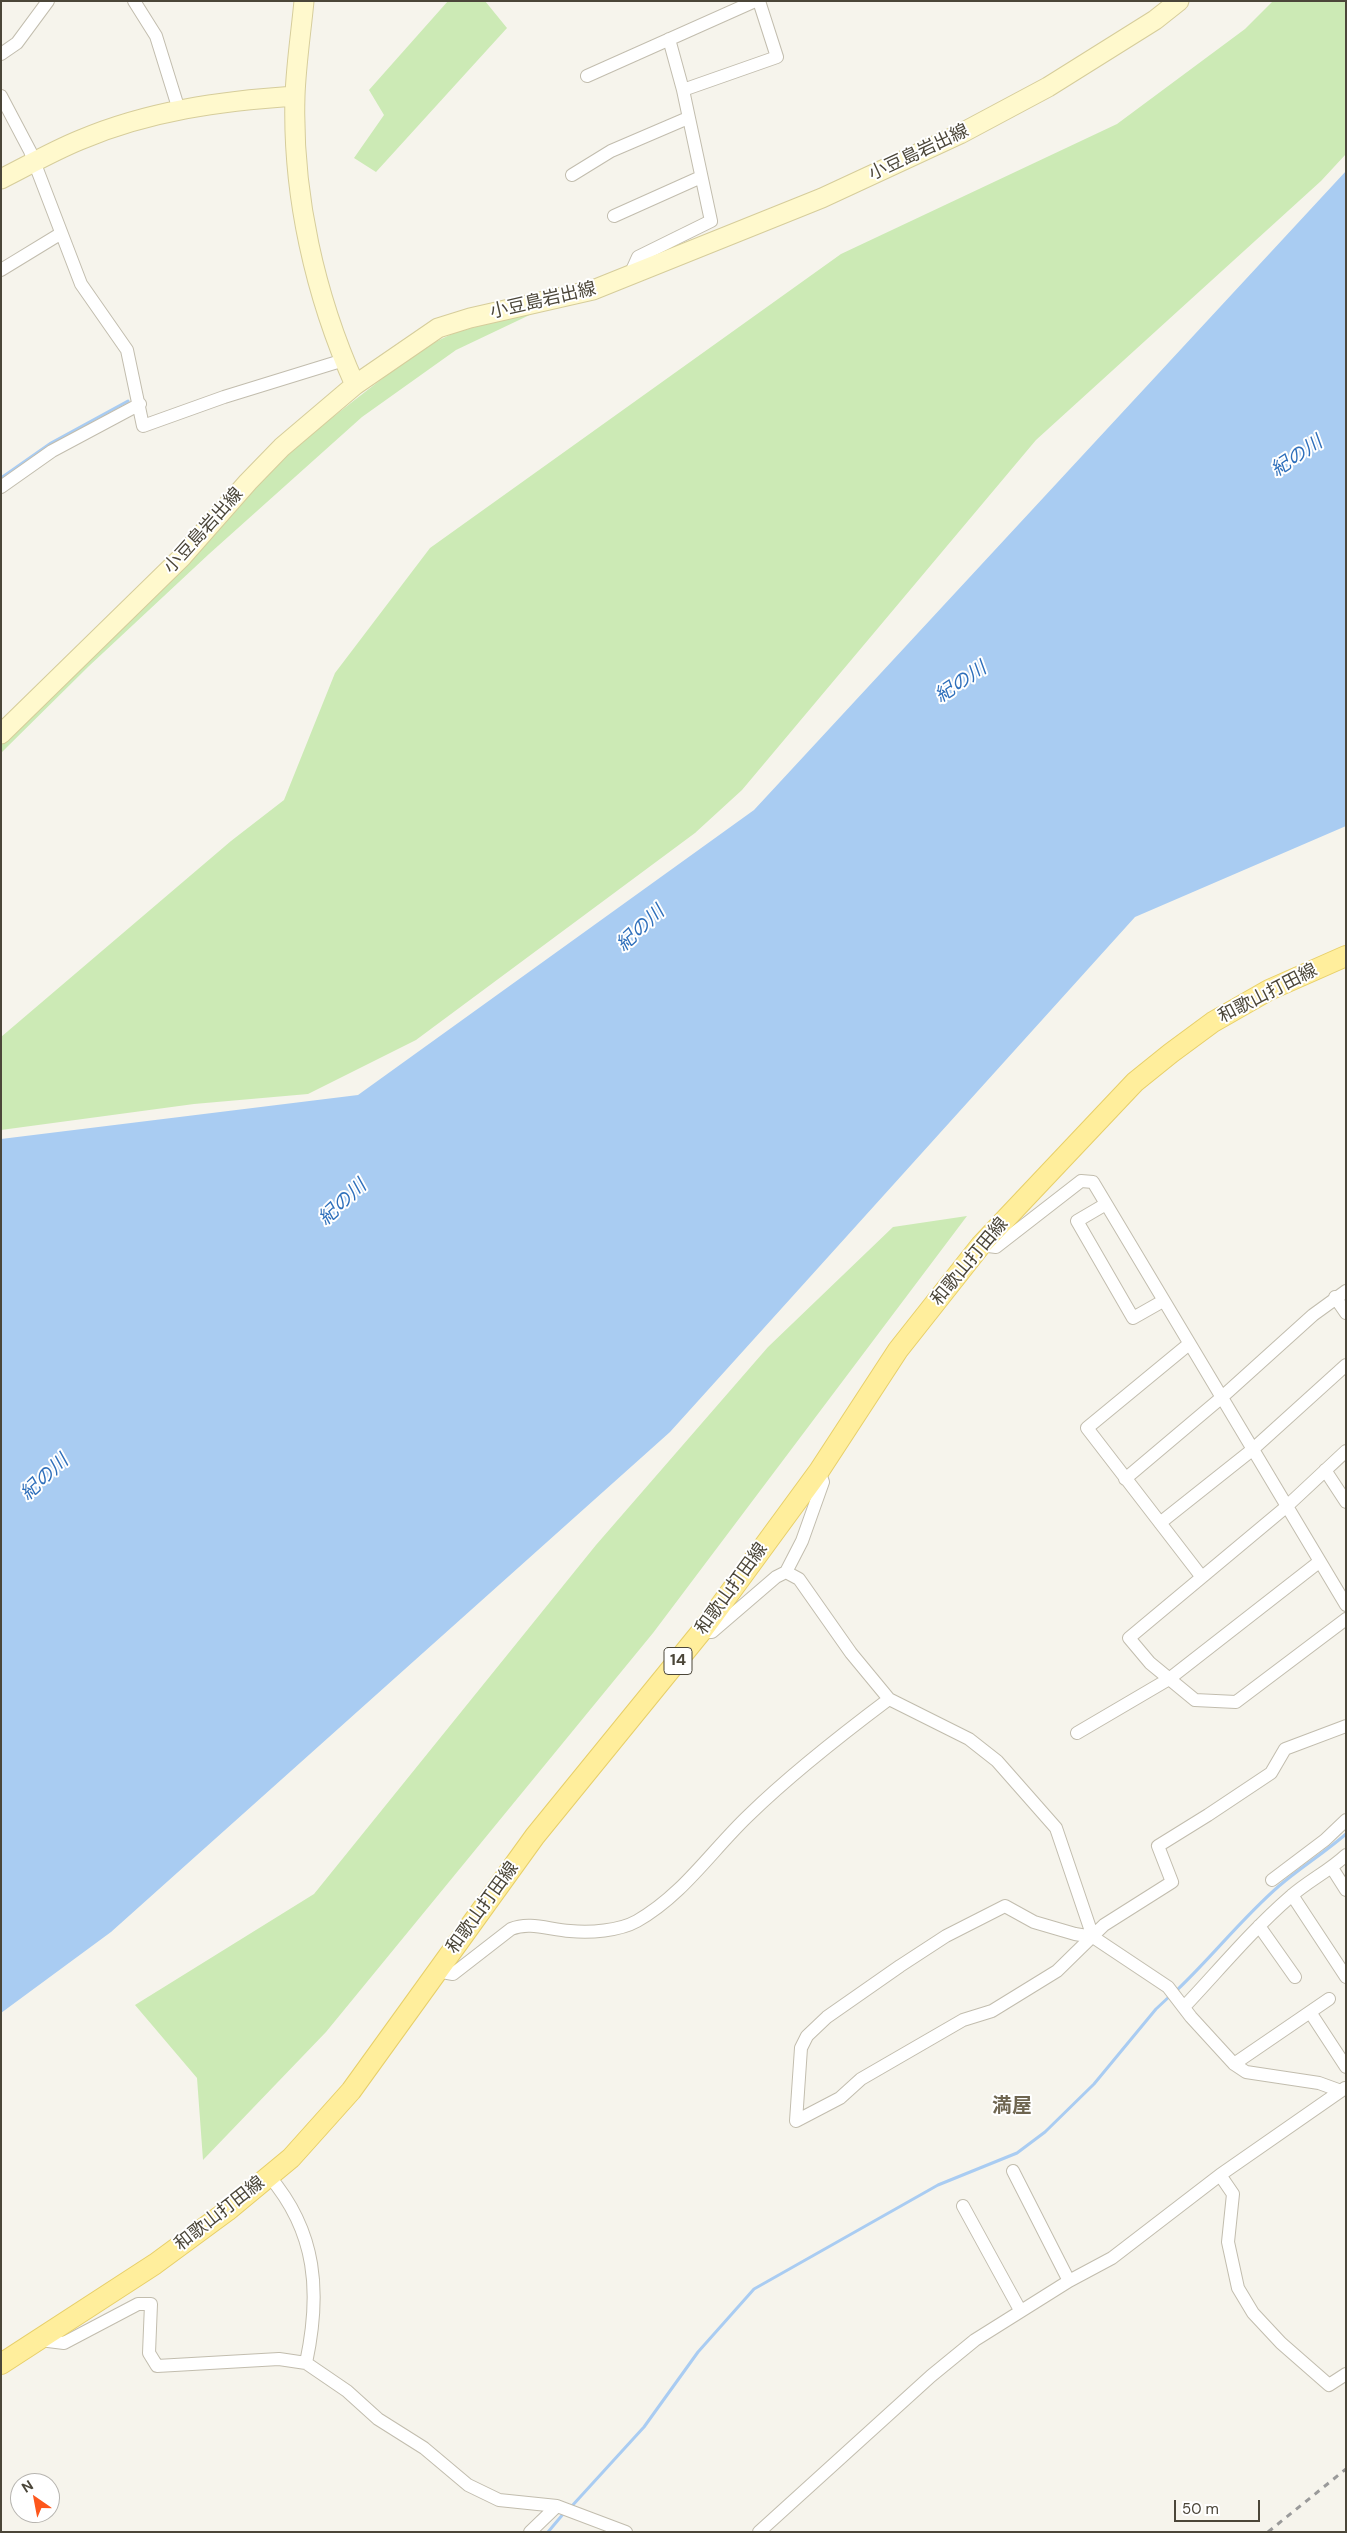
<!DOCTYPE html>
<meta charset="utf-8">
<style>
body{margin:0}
#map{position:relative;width:1347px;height:2533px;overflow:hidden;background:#f6f4ec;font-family:"DM Sans",sans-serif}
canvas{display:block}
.frame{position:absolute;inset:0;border:2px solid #4b4639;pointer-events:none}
.north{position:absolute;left:10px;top:2473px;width:50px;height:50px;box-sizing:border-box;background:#fff;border:1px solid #b7b5b0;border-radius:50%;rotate:327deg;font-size:14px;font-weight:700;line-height:20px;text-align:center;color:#4b4639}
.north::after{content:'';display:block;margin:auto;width:18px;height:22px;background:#fd571c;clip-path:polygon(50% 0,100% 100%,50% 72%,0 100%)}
.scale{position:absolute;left:1174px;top:2500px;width:86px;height:22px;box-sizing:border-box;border:2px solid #4b4639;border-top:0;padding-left:6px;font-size:15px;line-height:18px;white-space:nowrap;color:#4b4639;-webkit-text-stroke:4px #fff;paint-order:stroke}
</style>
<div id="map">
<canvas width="1347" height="2533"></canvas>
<div class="frame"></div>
<div class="north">N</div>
<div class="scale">50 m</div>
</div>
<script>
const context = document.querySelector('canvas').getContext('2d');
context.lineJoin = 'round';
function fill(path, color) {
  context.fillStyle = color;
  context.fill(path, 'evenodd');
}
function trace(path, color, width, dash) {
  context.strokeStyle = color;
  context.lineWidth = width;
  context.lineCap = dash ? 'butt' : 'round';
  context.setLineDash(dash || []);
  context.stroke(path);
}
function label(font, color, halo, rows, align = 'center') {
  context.font = font + ' "DM Sans","Noto Sans JP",sans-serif';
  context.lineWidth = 4;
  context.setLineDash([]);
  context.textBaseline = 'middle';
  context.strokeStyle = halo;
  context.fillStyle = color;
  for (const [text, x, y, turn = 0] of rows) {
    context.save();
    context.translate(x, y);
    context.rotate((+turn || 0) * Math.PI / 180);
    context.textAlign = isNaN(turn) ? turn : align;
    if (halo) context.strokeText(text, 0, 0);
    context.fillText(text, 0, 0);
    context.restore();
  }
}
const green = new Path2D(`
 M448 1H485L507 28 376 172 354 158 384 115 369 90Z
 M1273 1H1346V154L1321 181 1036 440 742 790 695 833 416 1040 308 1094 194 1104 1 1130V1037L231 841 284 800 335 673 430 548 841 254 1117 124 1245 29Z
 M538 311 456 350 362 417 209 554 89 666 1 753V744L180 570 258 480 293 448 410 357 435 342 456 332Z
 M967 1216 653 1633 326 2032 203 2160 197 2078 135 2005 314 1894 596 1545 768 1347 893 1227Z`);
const water = new Path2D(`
 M1346 171V826L1135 917 670 1432 111 1932 1 2013V1139L358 1095 754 810Z`);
const stream = new Path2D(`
 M1 478 51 443 128 401
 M1176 1991C1212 1957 1242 1918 1279 1886 1300 1868 1324 1853 1346 1834
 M571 2507 644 2427 698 2352 754 2289 938 2185 1017 2153 1045 2132 1094 2084 1156 2009 1171 1995
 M548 2532 564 2513`);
const street = new Path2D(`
 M134 1 156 36 179 110
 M669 39 683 90
 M1 54 17 43 48 1
 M587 76 755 1
 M1 96 30 151 81 284 127 350 143 426 224 397 344 360
 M572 175 611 151 688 118
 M614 216 701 177
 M1 270 60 234
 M629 277 638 257 711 221 683 90 777 57 759 1
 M1 487 52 451 140 404
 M1106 1204 1077 1221 1133 1318 1163 1301
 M981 1245 996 1247 1081 1181 1093 1182 1346 1605
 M1335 1297 1346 1313
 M1189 1344 1087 1428 1201 1576
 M1346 1451 1286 1507 1129 1638 1150 1663 1195 1700 1236 1702 1346 1619
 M1325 1470 1346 1502
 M1125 1479 1221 1398 1313 1315 1346 1291
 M1160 1523 1252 1450 1346 1365
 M786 1572 799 1579 851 1653 889 1699 969 1739 997 1761 1056 1828 1093 1937
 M701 1632H712L776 1577 786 1572 802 1541 823 1482 819 1471
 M1077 1733 1169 1679 1319 1562
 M1332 1868 1346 1890
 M1272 1880 1325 1840 1346 1820
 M1292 1895 1346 1977
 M1259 1926 1295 1977
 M437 1971 453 1974 511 1929C530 1921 550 1930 570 1931 590 1933 619 1931 637 1921 683 1895 712 1850 749 1815 792 1773 841 1735 889 1699
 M1184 2007C1219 1970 1252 1930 1290 1897 1308 1881 1329 1871 1346 1855
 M1310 2012 1346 2067
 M1234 2064 1329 1999
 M1341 2091 1319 2083 1246 2072 1234 2064 1191 2017 1168 1987 1093 1937 1075 1934 1034 1922 1005 1906 946 1936 900 1966 827 2017 807 2036 801 2048 796 2121 840 2098 861 2079 963 2020 992 2011 1057 1971 1104 1925 1172 1882 1158 1846 1208 1815 1271 1773 1285 1749 1346 1726
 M1013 2171 1069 2281
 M1220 2175 1233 2194 1228 2242 1238 2288 1253 2313 1281 2343 1329 2385 1346 2374
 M269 2176C317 2232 321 2293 306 2363L347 2391 378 2419 424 2448 468 2485 499 2500 557 2506 626 2532
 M963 2206 1020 2310
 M40 2340 64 2343 138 2304H151L149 2353 157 2366 279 2359 306 2363
 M530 2532 557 2506
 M759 2532 931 2376 975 2340 1069 2281 1112 2258 1220 2175 1345 2088`);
const secondary = new Path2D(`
 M304 1C301 33 296 65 295 96 292 194 315 296 355 385
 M1 179C27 166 53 151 80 140 148 111 221 101 295 96
 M1 734 181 558 248 482 282 447 355 385 438 328 470 318 593 290 822 198 960 134 1048 87 1155 20 1179 1`);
const primary = new Path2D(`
 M1 2364 155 2264 227 2211 291 2158 351 2091 535 1836 701 1632 819 1471 898 1350 981 1245 1135 1082 1171 1053 1213 1022 1269 990 1346 956`);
const rail = new Path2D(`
 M1268 2532 1346 2469`);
const shields = [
 [678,1661,28]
];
const shieldNames = [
 ["14",678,1661]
];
const streetNames = [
 ["小豆島岩出線",919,153,-25],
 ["小豆島岩出線",543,301,-13],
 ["小豆島岩出線",204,531,-48],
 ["和歌山打田線",1268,994,-27],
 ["和歌山打田線",970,1262,-50],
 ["和歌山打田線",732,1589,-54],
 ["和歌山打田線",483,1908,-54],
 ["和歌山打田線",220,2214,-38]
];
const waterNames = [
 ["紀の川",1297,457,-34],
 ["紀の川",961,683,-34],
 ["紀の川",641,929,-43],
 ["紀の川",343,1203,-43],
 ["紀の川",45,1478,-43]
];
const quarterNames = [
 ["満屋",1012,2107]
];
fill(green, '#cceab5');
fill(water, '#a9ccf2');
trace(stream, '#a9ccf2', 3);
trace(street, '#c2bdae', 14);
trace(secondary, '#d6cd9b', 21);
trace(primary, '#e7cf69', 22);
trace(street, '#fff', 12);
trace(secondary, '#fff9cd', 19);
trace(primary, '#ffee9c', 20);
trace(rail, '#9a9a9a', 3, [6, 6]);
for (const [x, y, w] of shields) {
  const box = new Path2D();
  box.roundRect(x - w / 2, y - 13.5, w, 27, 4);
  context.fillStyle = '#fff';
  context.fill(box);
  trace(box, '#4b4639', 1);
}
label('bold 16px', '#4b4639', null, shieldNames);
label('18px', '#4b4639', '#fff', streetNames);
label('italic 19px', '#2e6fbb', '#fff', waterNames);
label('bold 20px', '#6e6550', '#fff', quarterNames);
</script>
